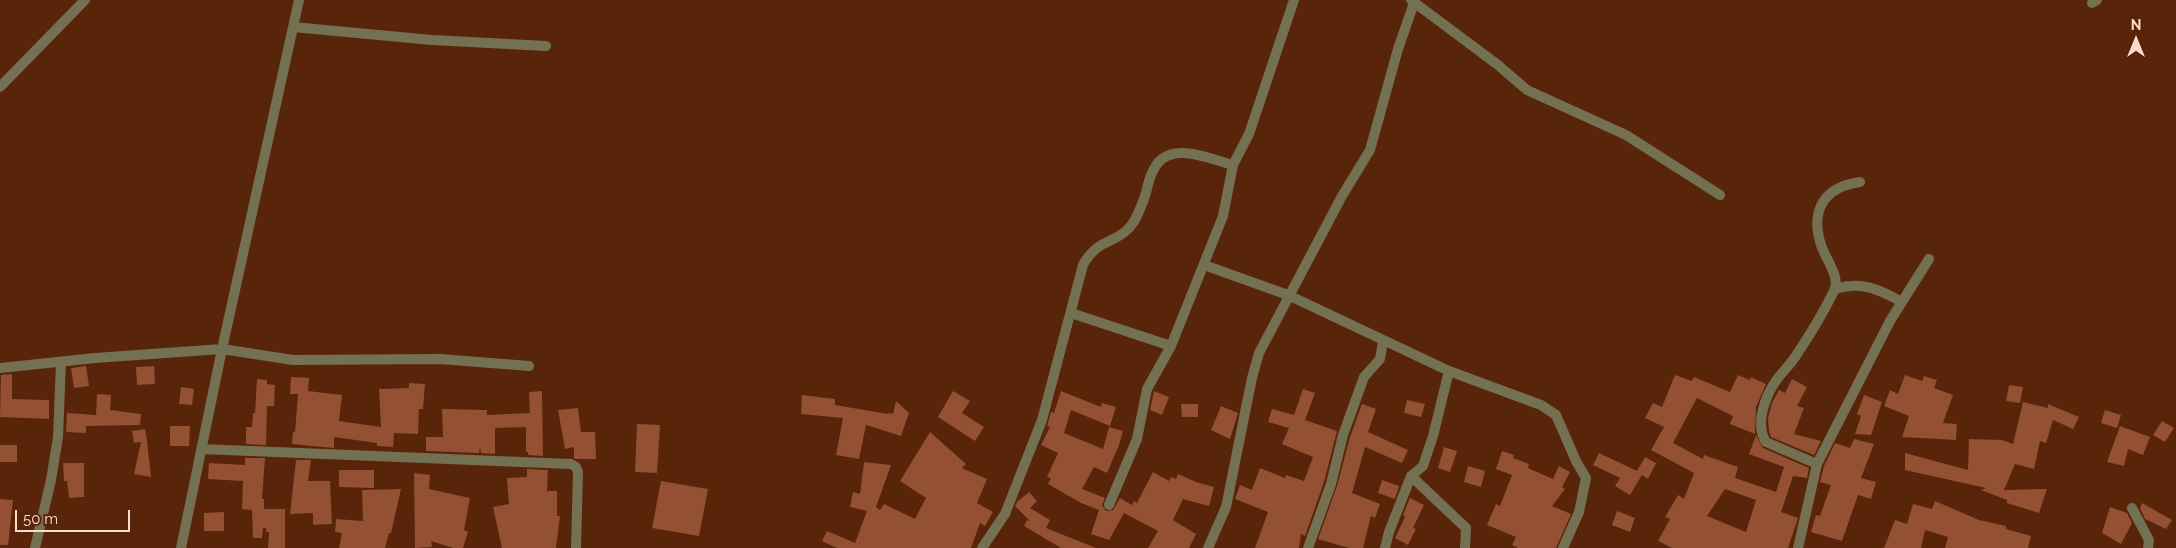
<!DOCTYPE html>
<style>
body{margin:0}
#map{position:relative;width:2176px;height:548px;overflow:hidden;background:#58240a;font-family:Raleway,sans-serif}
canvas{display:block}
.north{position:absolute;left:2111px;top:15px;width:50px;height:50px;-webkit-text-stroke:4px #58240a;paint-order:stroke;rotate:0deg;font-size:14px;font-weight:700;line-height:20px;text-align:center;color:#fcdbcc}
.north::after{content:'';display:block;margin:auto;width:18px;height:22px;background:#fcdbcc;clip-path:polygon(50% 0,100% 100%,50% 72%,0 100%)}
.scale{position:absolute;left:15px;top:510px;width:115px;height:22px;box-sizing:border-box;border:2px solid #fcdbcc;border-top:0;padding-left:6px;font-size:15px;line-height:18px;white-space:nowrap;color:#fcdbcc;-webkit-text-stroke:4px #58240a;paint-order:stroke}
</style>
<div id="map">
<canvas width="2176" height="548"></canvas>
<div class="north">N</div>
<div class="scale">50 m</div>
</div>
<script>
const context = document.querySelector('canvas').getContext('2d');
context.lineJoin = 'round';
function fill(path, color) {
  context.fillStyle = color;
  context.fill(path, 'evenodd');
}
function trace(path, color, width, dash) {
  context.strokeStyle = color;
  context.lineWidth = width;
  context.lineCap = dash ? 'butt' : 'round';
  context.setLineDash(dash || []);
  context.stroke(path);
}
const building = new Path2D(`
 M86 366 89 386 74 388 71 368Z
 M154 366 155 384 137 385 136 367Z
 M12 374V399L49 400V419L0 417 1 375Z
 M1675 375 1692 381 1694 377 1730 392 1738 375 1750 380 1751 377 1766 384 1756 407 1755 434 1730 424 1733 416 1697 398 1673 443 1703 459 1704 455 1738 467 1735 478 1776 492 1784 467 1749 454 1756 435 1763 448 1809 468 1807 478 1793 476 1781 512 1798 518 1788 548H1672L1658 541 1670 519 1665 517 1678 495 1684 499 1694 473 1651 450 1664 427 1645 418 1653 403 1662 407ZM1725 489 1756 500 1746 532 1707 516Z
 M1905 375 1922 381 1924 376 1937 380 1934 388 1953 395 1943 423 1957 424 1956 440 1902 437 1909 416 1884 406 1890 390 1898 394Z
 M291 377 309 378 308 391 342 395 339 421 381 427 379 389 409 388V383L425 384 423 409H419L418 434 394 433 393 447 377 446V443L334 437V448L292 444 293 432H295L298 394H290Z
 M257 379 267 380V384L275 385 274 406H267L266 445 246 444V427H252L253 413H255Z
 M1792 379 1807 387 1797 406 1804 408 1794 434 1821 441 1814 455 1771 437 1769 432 1768 418 1772 403 1779 390 1785 393Z
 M2009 385 2023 387 2020 403 2006 401Z
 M181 387 194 389 192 405 179 404Z
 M1303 389 1315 393 1305 420 1337 431 1324 482 1305 536 1301 534 1299 548H1255L1268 512 1235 499 1240 485 1252 490 1260 468 1285 478 1286 475 1304 481 1313 457 1282 444 1289 428 1268 422 1272 409 1294 415Z
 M542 391 543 456 528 455V452H526V427L495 428V454L481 453 480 447 479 453 426 451V437H443L442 409 487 410V415L530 413 529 392Z
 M953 391 970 401 962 413 984 427 975 441 938 417Z
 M1061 391 1101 407 1102 403 1116 407 1110 426 1071 410 1064 433 1103 449 1109 427 1123 431 1119 445 1107 473 1094 467 1082 489 1105 498 1102 505 1106 511 1113 510 1120 498 1132 505 1134 501 1137 503 1153 472 1169 481 1171 477 1176 479 1178 474 1196 482 1214 487 1209 506 1183 499 1173 520 1196 534 1189 548H1148L1158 531 1124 513 1109 540 1091 534 1099 510 1081 503 1048 484 1051 478 1047 477 1058 453 1041 445 1050 427 1047 426 1051 412 1054 413Z
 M1154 391 1169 397 1162 415 1150 410Z
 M97 394 111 395 110 410 141 414 140 425 86 426V433L66 432 67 413 96 415Z
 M802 395 835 399V405L888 414 889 413 893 414 896 401 909 413 901 436 866 425 859 459 836 455 843 418 801 414Z
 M1864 395 1882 402 1871 435 1855 434 1861 416 1857 414Z
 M1407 400 1425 404 1421 417 1404 413Z
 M2023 402 2048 408V404L2079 417 2073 429 2053 420 2046 443 2040 441 2034 469 2015 464 2004 490 2047 489 2039 513 2007 503V500L1981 490 1986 488 1905 470V453L1968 470 1969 439 2002 440 2013 444Z
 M1181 404H1198V417H1182Z
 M1362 404 1376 409 1368 432 1408 450 1402 463 1365 447 1352 493 1380 504 1375 518 1371 516 1363 548H1349L1318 539 1337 486 1350 437Z
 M1221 406 1238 413 1230 439 1211 430Z
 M578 408 581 432H595L596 459H576L574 458V447L565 449 558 410Z
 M2105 410 2121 415 2117 428 2101 423Z
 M2162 421 2174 428 2165 442 2153 435Z
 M637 424 660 425 657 473 635 472Z
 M170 426H190L189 446H170Z
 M2120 426 2150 437 2143 455 2128 449 2124 466 2107 462Z
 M145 429 147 441 151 477 134 474 141 442 134 443 132 431Z
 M930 432 966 464 962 468 987 479 977 503 993 512 985 526 980 523 971 548H837L822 541 827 531 855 543 867 511 850 507 853 492 860 494 864 462 891 465 876 507 880 510 884 504 915 519 926 498 900 481Z
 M1854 439 1874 444 1861 478 1876 482 1871 499 1858 495 1842 541 1811 532 1816 515 1820 516 1831 485 1820 482 1824 466 1835 443 1850 448Z
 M0 445H17V462H0Z
 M1444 447 1457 451 1450 472 1438 468Z
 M1502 451 1514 455 1513 458 1529 464 1528 468 1553 479 1559 466 1570 472 1562 487 1565 489 1552 506 1571 514 1556 548H1518L1512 545 1516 537 1487 525 1496 504 1500 506 1512 475 1496 469Z
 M1599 453 1637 471 1645 457 1656 463 1648 479 1642 475 1630 495 1615 486 1620 478 1593 465Z
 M245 458H265L262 499H264V509H285V548H268L269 532H266V528H263L262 538H253L252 510 242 509 243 481 208 479 209 463 245 465Z
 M296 460H311L308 481H330L332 524 313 525V513L290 514Z
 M63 463H84V497L69 498 67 481H64Z
 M1468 466 1485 471 1481 487 1464 482Z
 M527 469 548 470 547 491H557V516H560L556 548H502L493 507 509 504 507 478 527 477Z
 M339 470H374V488L339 487Z
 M414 473 430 475 429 489 470 498 464 530 468 532 463 548H453L431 541 432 547 415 548Z
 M1382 480 1399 486 1395 499 1378 493Z
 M661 481 708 489 699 536 652 528Z
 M401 489 391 533H389L385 548H339L342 533 335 532 336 519 363 521 362 490Z
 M1029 492 1037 501 1030 508 1050 520 1046 528 1096 548H1061L1024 526 1027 520 1030 521 1015 506 1018 501Z
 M1410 498 1424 505 1413 528 1416 529 1408 545 1395 538 1405 517 1403 515Z
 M0 499 13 500 8 545H0Z
 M1935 501 1979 520 2006 526V529L2031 536 2028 548H1945L1948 537 1925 530 1921 548H1884L1895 520 1907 524 1913 504 1932 509Z
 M2142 503 2172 520 2166 529 2145 519 2140 508Z
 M2110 507 2127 513 2132 523 2121 544 2102 533Z
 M1617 511 1635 518 1630 532 1612 525Z
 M224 512V531H204V513Z`);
const street = new Path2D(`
 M1411 0 1498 65 1527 90 1626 135 1720 195
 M2092 3 2097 0
 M293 27 432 40 546 46
 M0 87 85 0
 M1204 265 1288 295 1449 371 1541 405 1556 415 1576 461 1586 478 1579 512 1563 548
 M1835 289C1861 281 1879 289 1902 302
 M1071 313 1171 346
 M0 368 95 358 222 349 293 360 440 359 529 366
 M201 449 571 464 576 467 578 472 576 548
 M1817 464 1766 442C1754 423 1766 394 1778 378 1784 370 1792 363 1797 354 1810 335 1823 313 1834 291 1841 277 1825 258 1821 245 1810 210 1824 187 1860 182
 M1411 476 1466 528 1465 548
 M1109 505 1137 439 1147 389 1171 346 1223 216 1233 165 1249 134 1294 0
 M2132 508 2149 540 2148 548
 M35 548 51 480 58 437 61 362
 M181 548 222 349 299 0
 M982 548 1005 514 1042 420 1083 265C1098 238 1114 245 1130 227 1138 218 1142 204 1146 193 1148 183 1151 172 1157 164 1174 142 1211 159 1233 165
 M1208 548 1226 507 1252 378 1259 353 1342 196 1370 150 1398 49 1415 0
 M1308 548 1331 484 1343 435 1364 377 1380 359 1383 341
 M1385 548 1389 532 1411 476 1423 466 1433 436 1449 371
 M1798 548 1817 464 1890 321 1929 259`);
fill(building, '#935032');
trace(street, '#737152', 10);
</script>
